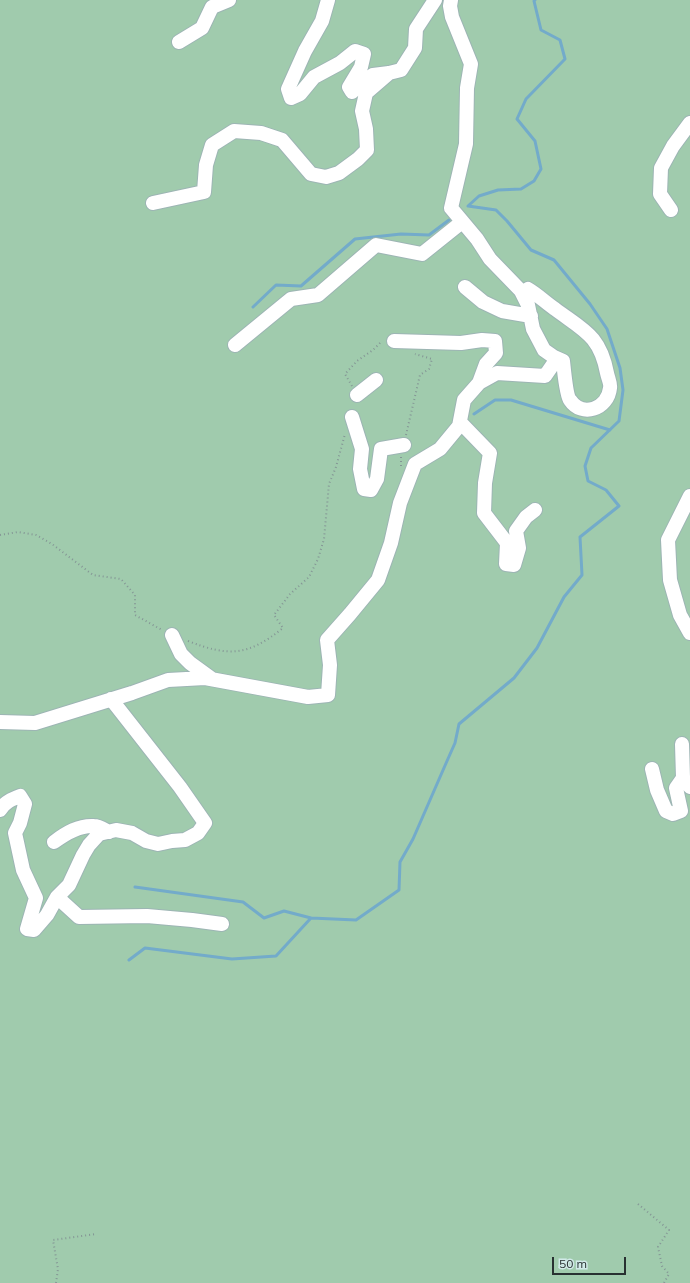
<!DOCTYPE html>
<style>
body{margin:0}
#map{position:relative;width:690px;height:1283px;overflow:hidden;background:#d1eae8;font-family:Mulish,sans-serif}
canvas{display:block}
.scale{position:absolute;left:552px;top:1257px;width:74px;height:18px;box-sizing:border-box;border:2px solid #283131;border-top:0;padding-left:5px;font-size:12px;line-height:14px;white-space:nowrap;color:#283131;-webkit-text-stroke:3px #d1eae8;paint-order:stroke}
</style>
<div id="map">
<canvas width="690" height="1283"></canvas>
<div class="scale">50 m</div>
</div>
<script>
const context = document.querySelector('canvas').getContext('2d');
context.lineJoin = 'round';
function fill(path, color) {
  context.fillStyle = color;
  context.fill(path, 'evenodd');
}
function trace(path, color, width, dash) {
  context.strokeStyle = color;
  context.lineWidth = width;
  context.lineCap = dash ? 'butt' : 'round';
  context.setLineDash(dash || []);
  context.stroke(path);
}
const green = new Path2D(`
 M0 0H690V1283H0Z`);
const stream = new Path2D(`
 M253 307 276 285 301 286 355 239 401 234 429 235 449 220
 M474 414 495 400H511L610 430
 M135 887 243 902 264 918 284 911 311 918
 M129 960 145 948 232 959 276 956 311 918 356 920 399 890 400 862 413 839 447 761 455 743 459 724 514 678 537 648 564 597 582 575 580 537 619 506 606 490 588 481 585 466 591 448 619 421 623 390 620 368 607 329 590 304 554 260 531 250 507 221 496 210 468 206 479 196 498 190 521 189 534 181 541 169 535 141 517 119 526 99 565 59 560 40 541 30 534 1 535 0`);
const path = new Path2D(`
 M352 386 345 374 357 361 373 350 382 341
 M406 435 420 375 429 369 432 359 415 354
 M401 466V457
 M0 535 18 532 36 535 52 544 93 575 121 579 135 595V615L162 630
 M188 641C229 657 248 656 283 628L274 615 290 594 309 577 318 559 324 539 329 484 336 467 345 434
 M638 1204 669 1230 658 1247 662 1266 669 1274 664 1283
 M56 1283 58 1269 53 1240 96 1234`);
const minor = new Path2D(`
 M328 0 322 21 305 51 288 89 291 98 300 94 314 77 340 63 355 51 364 54 361 67 349 87 352 92 362 82 373 75 389 73 401 70 415 48 416 29 435 0
 M179 42 202 28 212 7 229 0
 M153 203 204 192 206 165 212 145 234 131 261 133 282 140 311 174 326 177 339 173 358 159 367 150 366 129 362 111 366 93 388 74
 M671 210 660 194 661 168 673 146 690 123
 M465 287 483 302 502 311 531 316
 M523 293 528 289C538 295 545 302 555 309 583 330 600 335 607 373 608 378 611 384 610 388 608 409 582 418 570 400 566 395 564 369 563 361L554 357
 M394 341 461 343 482 340 495 341 496 353 486 364 479 383
 M235 345 291 299 318 295 376 245 422 254 462 222
 M357 395 376 380
 M352 417 362 449 360 469 364 489 371 490 377 479 381 449 404 445
 M460 422 490 453 485 483 484 513 507 543 506 564 514 565 519 548 516 531 526 517 535 510
 M690 496 668 540 670 580 680 615 690 633
 M172 635 181 654 190 663 212 679
 M0 722 35 723 132 693 168 680 205 678 308 697 328 695 330 665 327 640 350 614 378 580 391 543 400 503 415 464 440 449 459 426 464 400 479 383 497 373 545 376 554 363V357L544 350 533 329 528 305 521 291 490 259 477 239 451 208 466 144 467 88 471 64 452 17 450 6 451 0
 M682 744 683 778
 M652 769 657 790 666 811 673 814 681 811 676 788 683 778 690 787
 M0 810C5 802 12 799 20 796L25 804 20 823 15 833 23 870 36 898 27 929 34 930 47 915 57 897 69 885 83 855 89 845 99 834 116 830 132 833 146 841 158 844 172 841 185 840 198 833 205 823 180 787 111 699
 M54 842C66 833 79 825 94 826 99 826 105 830 109 832
 M57 897 79 917 147 916 192 920 222 924`);
fill(green, '#a0cbad');
trace(stream, '#73abca', 3);
trace(minor, '#9db5b4', 16);
trace(path, '#849695', 2, [1, 3]);
trace(minor, '#fff', 14);
</script>
